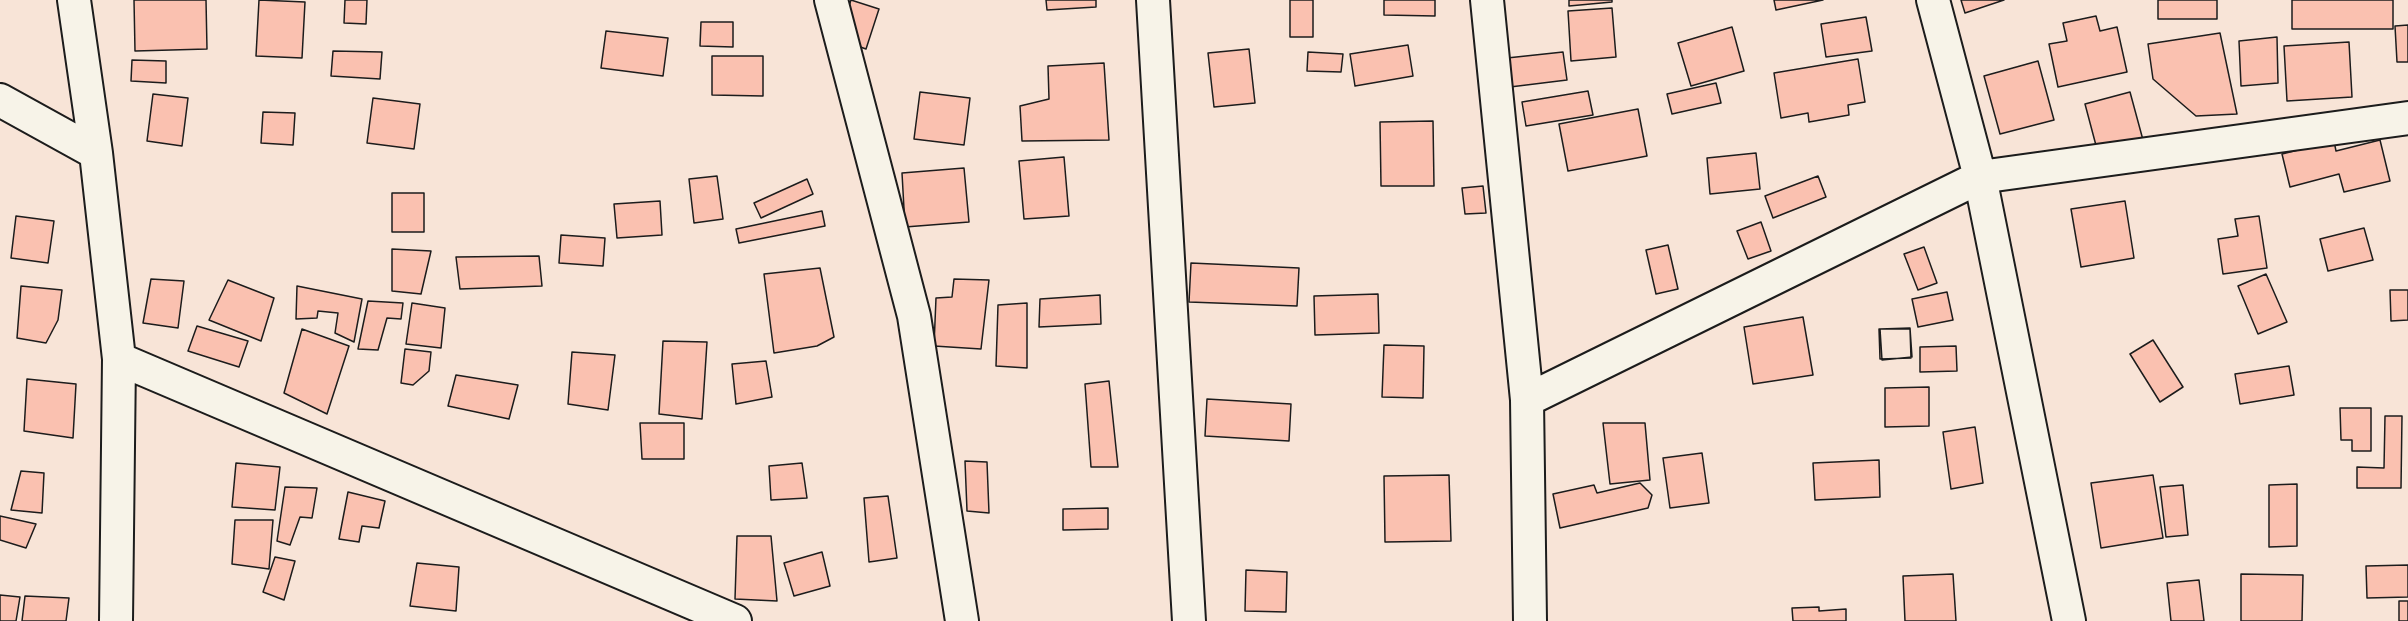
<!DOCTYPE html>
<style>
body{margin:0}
canvas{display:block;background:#f8e4d7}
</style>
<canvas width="2408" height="621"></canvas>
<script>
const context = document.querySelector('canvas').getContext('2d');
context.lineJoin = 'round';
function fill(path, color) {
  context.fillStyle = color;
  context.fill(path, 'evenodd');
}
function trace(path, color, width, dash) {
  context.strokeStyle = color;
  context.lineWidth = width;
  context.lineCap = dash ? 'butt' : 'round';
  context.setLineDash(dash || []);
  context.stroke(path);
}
const building = new Path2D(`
 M134 0H206L207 49 135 51Z
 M259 0 305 2 302 58 256 56Z
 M345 0H367L366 24 344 23Z
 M851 0 879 9 866 49 838 39Z
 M1046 0H1096V7L1047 10Z
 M1290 0H1313V37H1290Z
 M1384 0H1435V16L1384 15Z
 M1569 0H1612V2L1569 6Z
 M1774 0H1823L1776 10Z
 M1961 0H2004L1965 13Z
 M2158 0H2217V19H2158Z
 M2292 0H2393V29H2292Z
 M1612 8 1616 57 1571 61 1568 11Z
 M2096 16 2100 31 2117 27 2127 72 2058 87 2049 44 2067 41 2063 23Z
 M1866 17 1872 51 1826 57 1821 24Z
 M701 22H733V47L700 46Z
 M2408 25V62H2397L2395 26Z
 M1732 27 1744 71 1691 86 1678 43Z
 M606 31 668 38 663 76 601 68Z
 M2220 33 2237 114 2196 116 2153 79 2148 44Z
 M2277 37 2278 83 2241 86 2239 41Z
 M2349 42 2352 97 2287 101 2284 46Z
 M1408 45 1413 76 1355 86 1350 54Z
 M1249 49 1255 103 1214 107 1208 53Z
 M333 51 382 52 380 79 331 76Z
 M1308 52 1343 54 1341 72 1307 71Z
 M1563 52 1567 80 1510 87 1507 58Z
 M712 56H763V96L712 95Z
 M1858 59 1865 102 1848 105 1849 115 1809 122 1808 113 1781 118 1774 73Z
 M132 60 166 61V83L131 81Z
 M2038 61 2054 120 2000 134 1984 76Z
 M1104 63 1109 140 1022 141 1020 106 1049 99 1048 66Z
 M1716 83 1721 103 1672 114 1667 94Z
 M1588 91 1593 115 1526 126 1522 102Z
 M920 92 970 98 964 145 914 139Z
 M2130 92 2143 140 2098 153 2085 104Z
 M153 94 188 98 182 146 147 141Z
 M373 98 420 104 414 149 367 143Z
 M1638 109 1647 156 1568 171 1559 124Z
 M263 112 295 113 293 145 261 143Z
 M1433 121 1434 186H1381L1380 122Z
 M2380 140 2390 181 2344 192 2339 174 2290 187 2282 154 2334 141 2336 151Z
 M1756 153 1760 189 1710 194 1707 158Z
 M1064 157 1069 216 1024 219 1019 161Z
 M964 168 969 222 905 227 902 173Z
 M717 176 723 219 694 223 689 179Z
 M1818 176 1826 197 1773 218 1765 196Z
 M807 179 813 194 761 218 754 203Z
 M1483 186 1486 213 1465 214 1462 188Z
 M392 193H424V232H392Z
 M660 201 662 235 617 238 614 204Z
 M2125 201 2134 258 2081 267 2071 209Z
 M822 211 825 226 739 243 736 229Z
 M16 216 54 221 48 263 11 258Z
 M2259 216 2267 268 2223 274 2218 239 2238 236 2235 219Z
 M1761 222 1771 251 1748 259 1737 231Z
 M2364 228 2373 260 2328 271 2320 239Z
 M561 235 605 238 603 266 559 263Z
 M1668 245 1678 289 1656 294 1646 250Z
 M1924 247 1937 283 1918 290 1904 254Z
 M392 249 431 251 421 294 392 291Z
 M539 256 542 286 460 289 456 257Z
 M1191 263 1299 268 1297 306 1189 302Z
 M820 268 834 337 817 346 774 353 764 274Z
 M2266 274 2287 322 2258 334 2238 286Z
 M151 279 184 281 178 328 143 323Z
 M954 279 989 280 981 349 934 346 936 298 952 297Z
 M228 280 274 298 261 341 209 320Z
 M21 286 62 290 58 320 46 343 17 338Z
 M297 286 362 299 354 342 335 333 338 313 318 311 317 318 296 319Z
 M2390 290H2408V320L2391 321Z
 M1947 292 1953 320 1918 327 1912 299Z
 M1378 294 1379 333 1315 335 1314 296Z
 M1100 295 1101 324 1039 327 1040 299Z
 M368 301 403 303 401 319 387 318 378 350 358 349Z
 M412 303 445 308 441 348 406 344Z
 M1027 303V368L996 366 998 305Z
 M1803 317 1813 375 1753 384 1744 327Z
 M197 326 248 341 239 367 188 351Z
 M1910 328 1912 357 1882 360 1880 329Z
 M302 329 349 346 327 414 284 393Z
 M1879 329H1910L1911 358 1880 359Z
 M2153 340 2183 387 2160 402 2130 354Z
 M663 341 707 342 702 419 659 414Z
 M1384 345 1424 346 1423 398 1382 397Z
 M1956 346 1957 371 1920 372V347Z
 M405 349 431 352 429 371 413 385 401 383Z
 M572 352 615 355 608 410 568 404Z
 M766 361 772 397 736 404 732 364Z
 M2289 366 2294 395 2240 404 2235 374Z
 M456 375 518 385 509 419 448 406Z
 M27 379 76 384 73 438 24 431Z
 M1109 381 1118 467H1091L1085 384Z
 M1929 387V426L1885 427V388Z
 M1207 399 1291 404 1289 441 1205 436Z
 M2340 408H2371V451H2352V440H2341Z
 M2385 416H2402L2401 488H2357V467L2384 468Z
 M640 423H684V459H642Z
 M1603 423H1645L1650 480 1610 484Z
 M1975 427 1983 483 1951 489 1943 432Z
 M1702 453 1709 503 1670 508 1663 458Z
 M1879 460 1880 497 1815 500 1813 463Z
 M965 461 987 462 989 513 967 511Z
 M236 463 280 467 275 510 232 507Z
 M802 463 807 498 771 500 769 466Z
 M21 471 44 473 42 513 11 510Z
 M1449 475 1451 541 1385 542 1384 476Z
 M2153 475 2163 538 2101 548 2091 483Z
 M1640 483 1652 495 1648 508 1560 528 1553 494 1594 485 1597 493Z
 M2297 484V546L2269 547V485Z
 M2183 485 2188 535 2166 537 2160 487Z
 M285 487 317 488 312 518 300 517 290 545 277 541Z
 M348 492 385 501 379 528 362 526 359 542 339 539Z
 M888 496 897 558 869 562 864 498Z
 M1108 508V529L1063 530V509Z
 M0 516 36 524 26 548 0 540Z
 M235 520H273L269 569 232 564Z
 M737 536H771L777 601 735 599Z
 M822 552 830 586 794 596 784 563Z
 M275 557 295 561 284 600 263 592Z
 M417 563 459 567 456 611 410 606Z
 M2408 565V597L2367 598 2366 566Z
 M1246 570 1287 572 1286 612 1245 611Z
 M1953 574 1956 621H1905L1903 576Z
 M2241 574 2303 575 2302 621H2241Z
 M2199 580 2204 621H2171L2167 583Z
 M0 595 20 597 16 621H0Z
 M25 596 69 598 66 621H22Z
 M2399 601H2408V621H2399Z
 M1819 607V611L1846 609V621H1793L1792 608Z`);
const minor = new Path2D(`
 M74 0 96 153 119 359 116 621
 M831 0 914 316 962 621
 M1153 0 1189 621
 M1487 0 1527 400 1530 621
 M1933 0 1980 177 2069 621
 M0 100 96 153
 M119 359 735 621
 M1527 400 1980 177 2408 118`);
fill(building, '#fac1b0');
trace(building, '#1c1c1c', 1.5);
trace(minor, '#1c1c1c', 36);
trace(minor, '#f7f3e8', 32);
</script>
